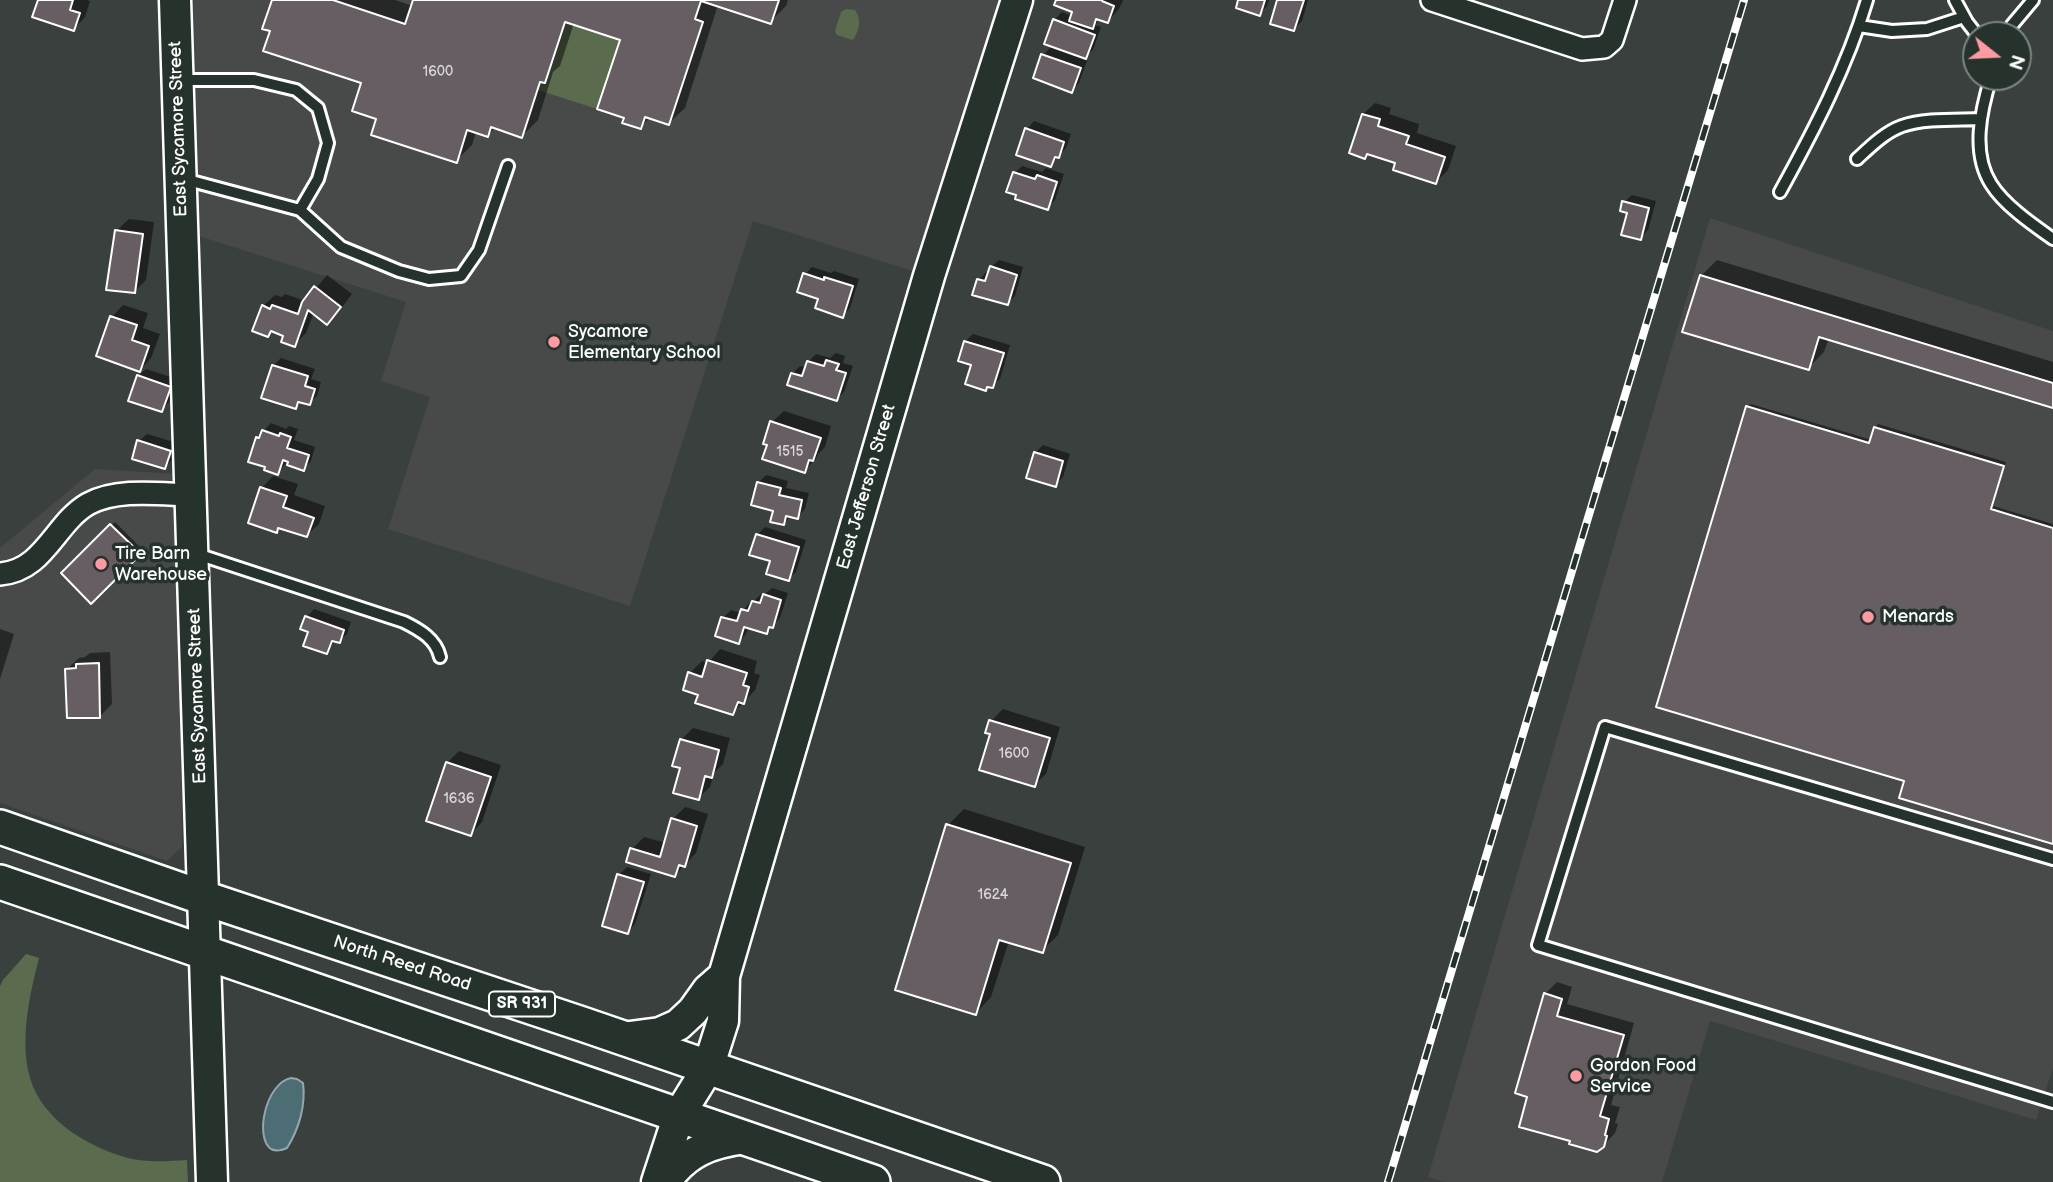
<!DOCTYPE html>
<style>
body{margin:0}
#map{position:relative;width:2053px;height:1182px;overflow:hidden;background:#3a403e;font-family:"Balsamiq Sans",sans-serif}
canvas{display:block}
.north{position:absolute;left:1962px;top:21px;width:70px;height:70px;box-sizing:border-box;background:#26332d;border:2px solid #7d8581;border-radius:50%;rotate:108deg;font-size:19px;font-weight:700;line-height:28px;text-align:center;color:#fff}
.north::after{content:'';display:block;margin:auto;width:24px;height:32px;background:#ff9aa2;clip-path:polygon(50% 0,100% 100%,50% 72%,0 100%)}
</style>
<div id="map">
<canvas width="2053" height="1182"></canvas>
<div class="north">N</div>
</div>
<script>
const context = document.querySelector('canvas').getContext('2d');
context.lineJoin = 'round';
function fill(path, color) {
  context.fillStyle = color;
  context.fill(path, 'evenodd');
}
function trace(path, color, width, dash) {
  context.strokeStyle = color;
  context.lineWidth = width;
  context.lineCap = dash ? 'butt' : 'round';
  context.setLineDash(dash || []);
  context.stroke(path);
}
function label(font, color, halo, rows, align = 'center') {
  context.font = font + ' "Balsamiq Sans",sans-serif';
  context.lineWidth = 7;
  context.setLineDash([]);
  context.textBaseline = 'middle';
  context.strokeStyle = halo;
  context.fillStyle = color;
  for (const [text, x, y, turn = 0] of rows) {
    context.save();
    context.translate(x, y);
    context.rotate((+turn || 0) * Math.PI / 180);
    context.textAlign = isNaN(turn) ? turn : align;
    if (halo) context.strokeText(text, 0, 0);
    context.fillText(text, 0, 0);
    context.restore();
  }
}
const built = new Path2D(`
 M175 0H1017L929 276 753 221 630 606 388 529 430 397 381 381 406 302 183 231Z
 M1710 218 2053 331V1068L2036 1120 1710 1021 1662 1182H1445L1428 1177Z
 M95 469 179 474 182 847 167 861 0 803V548Z`);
const green = new Path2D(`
 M846 9 855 10C862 19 859 31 853 40L837 35 835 31 841 12Z
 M565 22 620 40 597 109 538 90 540 82 545 83Z
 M26 954 39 958C30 993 21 1034 28 1070 37 1117 85 1146 128 1158 147 1163 168 1161 187 1160L188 1182H0V986L3 980Z`);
const water = new Path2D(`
 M291 1078 297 1079 303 1083C306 1105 299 1129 287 1148 282 1150 277 1152 271 1149 254 1137 266 1083 291 1078Z`);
const shadow = new Path2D(`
 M40 0H86L90 1 85 17 74 29Z
 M273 0H395L413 6 415 0H788L786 6 770 22 718 5 685 108 669 123 650 117 641 127 622 39 574 23 560 66 553 72 538 120 522 136 496 127 488 135 476 132 472 145 456 161 379 118 363 82 272 30Z
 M1058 0H1123L1119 9 1108 21 1101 18 1095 25 1101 27 1093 50 1083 59 1087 61 1079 83 1072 91 1043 55 1053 45 1054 20 1062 12 1072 16 1074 11Z
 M1240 0H1269L1267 6 1260 14Z
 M1279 0H1308L1302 21 1294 29Z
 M1375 103 1391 108 1389 114 1419 124 1417 133 1456 146 1448 170 1436 182 1398 162 1369 153 1365 157 1363 114Z
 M1034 121 1071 134 1066 148 1051 165 1018 154 1027 129Z
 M1022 166 1042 172 1046 168 1064 174 1055 200 1047 208 1015 173Z
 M1632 195 1656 201 1648 230 1640 238 1624 202Z
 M129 219 154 222 146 280 134 292 117 230Z
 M999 260 1023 267 1015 296 1007 303 979 280 986 272 990 273 991 267Z
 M1717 260 2053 362V406L1829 338 1824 352 1808 368 1701 276Z
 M812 267 831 273 834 271 859 279 850 308 843 316 820 298 805 274Z
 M327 275 352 294 339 311 327 323 314 312 306 333 294 345 285 335 272 330 268 335 263 306 275 295 282 297 285 294 305 301Z
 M123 305 148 313 143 328 160 334 151 358 140 370 112 317Z
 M973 334 1010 345 1000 379 992 386 989 385 985 389 973 363 965 342Z
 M836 353 845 356 843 363 853 366 844 392 837 399 792 374 800 366 807 368 809 361 816 354 830 358Z
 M281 358 315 369 311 379 321 382 317 396 309 403 302 401 295 407 273 366Z
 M146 369 177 379 169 402 162 410 138 376Z
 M1751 404 1872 440 1875 428 1878 424 2006 462 1993 506 2053 524V842L1906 779 1747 407Z
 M784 411 831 426 825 447 818 454 816 459 804 471 772 422Z
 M271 423 286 429 289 426 298 429 294 440 315 447 311 461 303 469 286 463 278 473 257 438Z
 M147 434 177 443 172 460 165 467 139 441Z
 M1043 445 1070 454 1063 477 1055 485 1035 453Z
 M766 475 788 481 786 488 809 493 805 509 798 517 792 515 783 524 758 483Z
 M273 476 298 484 294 495 325 506 319 524 307 535 281 526 276 531 262 488Z
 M115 522 143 550 91 602 63 573Z
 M765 527 806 540 796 572 788 579 757 535Z
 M772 588 788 593 780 618 766 632 749 626 746 634 739 642 723 618 731 610 741 613 750 602 752 603 761 594 764 595Z
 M314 609 351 622 347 634 339 641 336 640 327 652 310 631 302 628 307 617Z
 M0 629 14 634 0 679Z
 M720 649 757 661 754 673 760 675 755 690 733 713 700 694 690 673 702 661 708 663Z
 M110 652 112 704 100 716 67 669 79 658 85 657 90 653Z
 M1003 709 1060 727 1046 774 1034 785 992 733 991 721Z
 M693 728 730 738 723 764 714 773 710 787 698 798 682 767 681 740Z
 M459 751 501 765 482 822 471 834 447 763Z
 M685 807 708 814 696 853 675 875 632 849 644 837 666 843 673 819Z
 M964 809 1085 847 1058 935 1042 951 1009 941 991 997 976 1013 948 825Z
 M627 867 651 874 635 924 628 932 604 925 619 875Z
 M1557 982 1572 987 1567 1004 1634 1023 1611 1105 1620 1107 1615 1123 1618 1124 1615 1133 1603 1146 1572 1140 1529 1096 1545 994Z`);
const building = new Path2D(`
 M38 0H73L70 10 80 13 74 31 32 17Z
 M272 0H333L405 24 413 0H779L771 24 701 1 695 19 703 22 669 125 645 117 641 129 622 123 624 118 597 109 620 40 565 22 545 83 540 82 522 138 491 127 488 137 467 130 457 163 371 135 376 119 352 111 361 83 263 51 270 31 262 29Z
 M1056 0H1102V1L1114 6 1108 23 1096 19 1093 29 1069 21 1072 12 1054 5Z
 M1238 0H1265L1260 16 1236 8Z
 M1277 0H1304L1294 31 1270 24Z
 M1053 19 1095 35 1086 59 1044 44Z
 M1041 54 1081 68 1072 93 1033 78Z
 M1362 114 1380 119 1378 126 1409 136 1406 144 1445 157 1436 184 1393 170 1395 163 1367 154 1365 159 1349 153Z
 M1025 128 1064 142 1059 158 1055 157 1051 167 1016 155Z
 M1013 172 1035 179 1037 175 1057 182 1048 210 1015 199 1016 195 1006 192Z
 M1622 201 1649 208 1641 240 1621 235 1627 213 1620 211Z
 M115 230 143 234 135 293 106 290Z
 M990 266 1017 275 1008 305 972 295 977 279 985 281Z
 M803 273 824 280V277L853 286 843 318 815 308 818 299 797 292Z
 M1700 275 2053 383V408L1819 337 1809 370 1682 332Z
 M314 286 341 307 327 325 308 310 295 347 281 342 283 336 271 331 268 337 252 331 262 305 270 309 272 305 298 314 302 302Z
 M110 316 137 325 132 340 149 346 140 372 96 356Z
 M964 341 1004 353 993 388 987 387 986 391 965 384 971 365 958 361Z
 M826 360 839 364 836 370 846 373 837 401 787 385 791 373 802 376 807 361 824 366Z
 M272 365 308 376 305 386 315 389 310 405 298 402 296 409 261 398Z
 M137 375 171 387 162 412 128 401Z
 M1746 406 1869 443 1874 427 2004 466 1991 509 2053 528V844L1899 798 1904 781 1656 707Z
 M770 421 821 438 813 461 809 460 805 473 762 459 767 445 763 444Z
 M262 430 279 436 280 433 291 437 287 448 309 455 304 471 287 465 288 462 283 460 278 475 264 470 265 467 248 462 256 437 259 438Z
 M137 440 171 451 165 469 132 459Z
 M1034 452 1063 461 1056 487 1026 478Z
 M757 482 781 488 779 495 802 500 798 519 786 516 784 525 770 522 773 511 751 505Z
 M260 487 287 496 283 507 314 518 307 537 278 528 277 533 248 523Z
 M110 524 141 554 91 604 61 573Z
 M756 534 799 547 789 581 766 574 770 561 749 555Z
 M763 594 781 600 773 628 769 627 767 634 744 627 739 644 715 636 721 617 737 621 741 609 748 611 752 601 760 603Z
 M305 616 344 630 340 643 332 641 327 654 303 646 308 632 300 629Z
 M707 660 747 673 743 685 749 687 744 704 738 702 733 715 695 703 698 695 683 690 688 672 702 677Z
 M99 663 100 718H67L65 669 76 668V664Z
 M989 720 1050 738 1035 787 979 770 990 734 985 733Z
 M680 739 719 750 712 778 705 776 699 800 673 793 680 768 672 766Z
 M446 762 491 777 471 836 426 821Z
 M671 818 697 826 685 867 679 865 675 877 626 862 630 848 660 857Z
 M946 824 1071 863 1043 953 999 940 976 1015 895 990Z
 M617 874 644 882 628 934 602 926Z
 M1544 993 1562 999 1557 1016 1624 1035 1600 1116 1609 1119 1605 1135 1607 1136 1604 1147 1597 1152 1569 1144 1570 1141 1519 1127 1527 1097 1515 1093Z`);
const lane = new Path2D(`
 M1955 0 1967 22 1977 35
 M1859 26 1892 31 1927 29 1964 17
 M2007 35 2012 25 2033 0
 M1991 77C1981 110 1971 152 1991 184 2004 205 2033 225 2053 239
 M179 80H254L296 90 318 108 328 143 318 179 300 210
 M1857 159C1870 147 1885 132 1902 126 1924 118 1957 120 1981 119
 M184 179 300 210 341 247 399 271 429 279 461 276 479 250 508 166
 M1780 192C1814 130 1847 67 1867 0
 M194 553 404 622C420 630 436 639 440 657
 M2053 859 1605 727 1538 945 2053 1102`);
const street = new Path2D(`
 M1432 0 1582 49 1604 47 1612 40 1625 0
 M0 574C44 571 55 523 88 504 117 488 159 494 191 495`);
const secondary = new Path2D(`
 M175 0 212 1182
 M622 1038 660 1033 678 1025 693 1011 708 990 724 976
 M657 1182 679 1115 708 1068 723 1021 724 976 929 276 1017 0
 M665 1182C686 1151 710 1143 745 1138`);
const primary = new Path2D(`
 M0 827 204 898 582 1024 1043 1182
 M0 882 873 1182`);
const rail = new Path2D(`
 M1388 1182 1744 0`);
const markers = [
 [554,342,7,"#ff9aa2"],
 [101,564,7,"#ff9aa2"],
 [1868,617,7,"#ff9aa2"],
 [1576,1076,7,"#ff9aa2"]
];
const numberNames = [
 ["1600",438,72],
 ["1515",790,452],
 ["1600",1014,754],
 ["1636",459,799],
 ["1624",993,895]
];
const shields = [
 [522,1004,66]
];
const shieldNames = [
 ["SR 931",522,1004]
];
const streetNames = [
 ["East Sycamore Street",179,129,-92],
 ["East Jefferson Street",867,487,-74],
 ["East Sycamore Street",198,696,-92],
 ["North Reed Road",402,964,18]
];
const poiNames = [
 ["Sycamore",568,332],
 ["Elementary School",568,353],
 ["Tire Barn",115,554],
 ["Warehouse",115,575],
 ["Menards",1882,617],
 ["Gordon Food",1590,1066],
 ["Service",1590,1087]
];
fill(built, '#484949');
fill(green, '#5b6b4e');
fill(water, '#4d6d74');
trace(water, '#94a7ac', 2);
fill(shadow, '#0007');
fill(building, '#675e64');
trace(building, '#fff', 2);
trace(lane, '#fff', 16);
trace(street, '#fff', 26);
trace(secondary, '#fff', 35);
trace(primary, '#fff', 38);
trace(lane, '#26332d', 10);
trace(street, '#26332d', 21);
trace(secondary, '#26332d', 30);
trace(primary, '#26332d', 33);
trace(rail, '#fff', 8);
trace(rail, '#26332d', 5, [16]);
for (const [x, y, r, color] of markers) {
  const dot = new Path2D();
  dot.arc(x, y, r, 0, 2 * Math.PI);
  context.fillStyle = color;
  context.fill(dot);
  trace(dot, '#26332d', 2.5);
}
label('14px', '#d9d7d8', null, numberNames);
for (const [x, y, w] of shields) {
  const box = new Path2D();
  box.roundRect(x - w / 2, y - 12.5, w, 25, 5);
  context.fillStyle = '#26332d';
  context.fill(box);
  trace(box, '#fff', 2);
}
label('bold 16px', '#fff', null, shieldNames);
label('18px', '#fff', '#26332d', streetNames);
label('18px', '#fff', '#26332d', poiNames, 'left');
</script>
